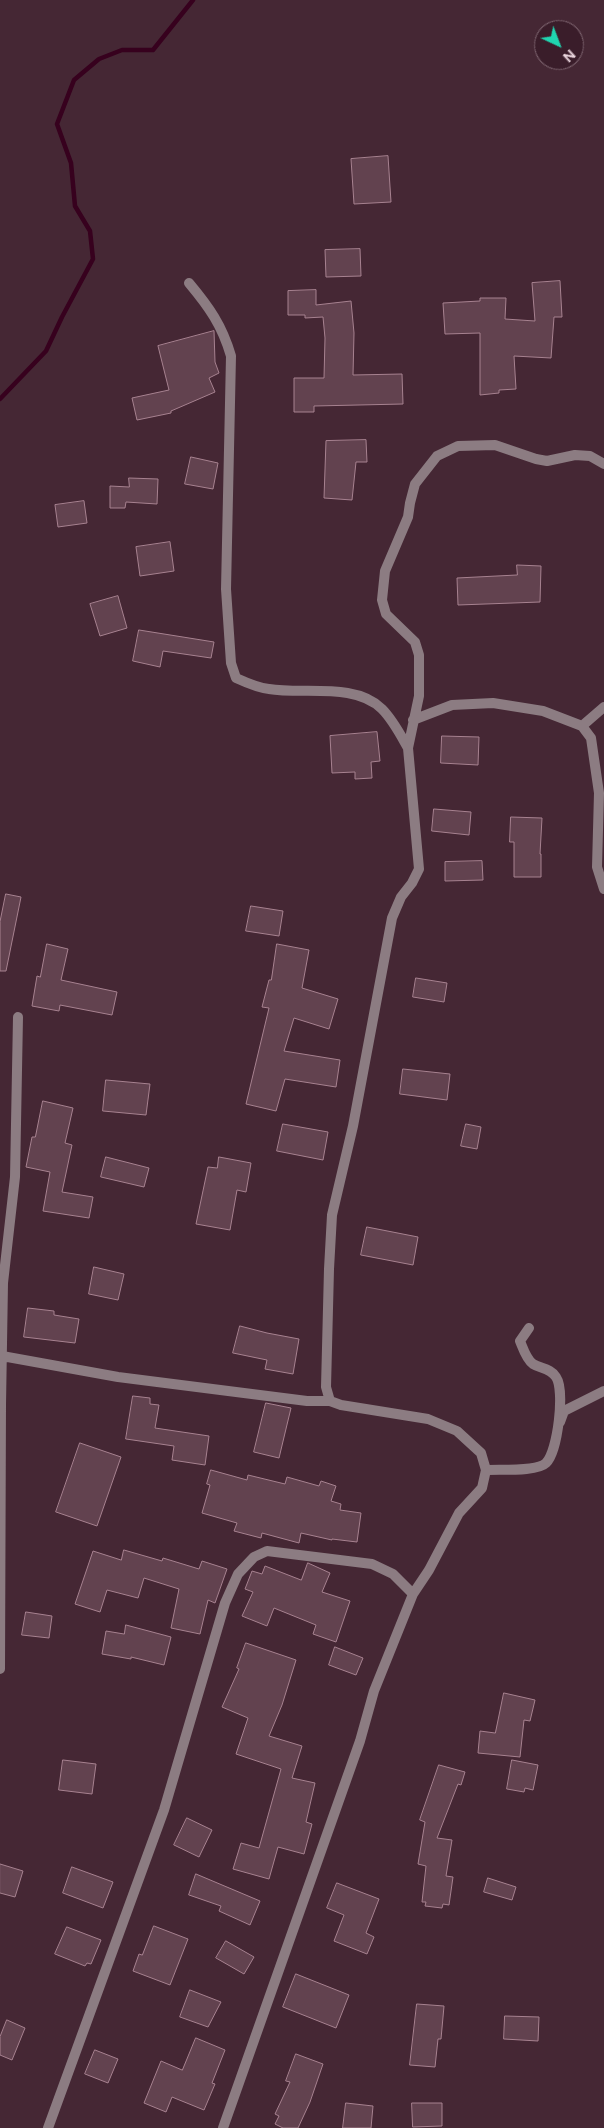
<!DOCTYPE html>
<style>
body{margin:0}
#map{position:relative;width:604px;height:2128px;overflow:hidden;background:#452734;font-family:Figtree,sans-serif}
canvas{display:block}
.north{position:absolute;left:534px;top:20px;width:50px;height:50px;box-sizing:border-box;background:#3a1d2a;border:1px solid #806772;border-radius:50%;rotate:137deg;font-size:14px;font-weight:700;line-height:20px;text-align:center;color:#ead5dd}
.north::after{content:'';display:block;margin:auto;width:18px;height:22px;background:#20d5b0;clip-path:polygon(50% 0,100% 100%,50% 72%,0 100%)}
</style>
<div id="map">
<canvas width="604" height="2128"></canvas>
<div class="north">N</div>
</div>
<script>
const context = document.querySelector('canvas').getContext('2d');
context.lineJoin = 'round';
function trace(path, color, width, dash) {
  context.strokeStyle = color;
  context.lineWidth = width;
  context.lineCap = dash ? 'butt' : 'round';
  context.setLineDash(dash || []);
  context.stroke(path);
}
function fill(path, color) {
  context.fillStyle = color;
  context.fill(path, 'evenodd');
}
const stream = new Path2D(`
 M0 399 46 351 62 317 93 259 90 231 75 206 71 163 57 124 74 80 99 59 122 50H153L193 0`);
const building = new Path2D(`
 M388 156 391 202 354 204 351 159Z
 M360 249 361 276 326 277 325 250Z
 M560 281 562 317H554L551 358 514 356 516 389 499 390V393L480 395V333L445 334 443 303 480 301V298H506L505 319 535 321 532 283Z
 M316 290V305L351 301 354 333 353 375 402 374 403 404 314 406V412H294V378H324L325 338 323 317 305 318V315H288V291Z
 M214 331 215 362 219 373 209 378 215 392 171 411V413L137 420 132 398 169 390 158 346Z
 M366 440 367 462H356L352 500 324 498 326 441Z
 M191 457 218 463 213 489 185 484Z
 M129 478 158 479 157 504 126 502 125 508H110V486L129 487Z
 M84 501 87 523 58 527 55 505Z
 M170 542 174 571 140 576 136 547Z
 M517 565 541 566 540 602 458 605 457 578 517 575Z
 M118 596 127 628 100 636 90 604Z
 M139 630 214 642 211 658 163 651 160 667 133 661Z
 M377 732 380 761 371 762 372 778 355 779V772L332 773 330 736Z
 M442 736 479 737 478 765 441 763Z
 M434 809 471 812 469 835 432 831Z
 M511 817 542 818 540 854H541V877H514V842H510Z
 M482 861 483 880 445 881V862Z
 M6 894 21 897 6 971H0V922Z
 M251 906 283 911 279 936 246 931Z
 M47 944 68 949 61 980 117 992 112 1015 60 1005 59 1011 32 1006 37 976 40 977Z
 M277 944 309 950 302 988 338 999 329 1029 294 1018 284 1051 340 1060 336 1087 285 1079 276 1111 246 1104 269 1008 262 1007 269 980H271Z
 M416 978 447 983 444 1002 413 997Z
 M403 1069 450 1074 447 1100 400 1094Z
 M106 1080 150 1084 146 1115 103 1111Z
 M43 1101 73 1108 65 1143 72 1145 62 1192 93 1197 89 1218 43 1211 50 1172 26 1167 32 1137H35Z
 M283 1124 328 1132 323 1160 277 1151Z
 M466 1124 481 1127 477 1149 461 1146Z
 M106 1157 149 1168 144 1187 101 1177Z
 M219 1157 251 1163 246 1192 237 1190 230 1230 196 1224 208 1167 217 1168Z
 M367 1227 418 1237 413 1265 361 1255Z
 M94 1267 124 1274 118 1300 89 1294Z
 M28 1308 54 1311V1315L79 1319 75 1343 24 1337Z
 M240 1326 267 1333 299 1339 293 1374 265 1369 267 1360 233 1353Z
 M133 1396 150 1398V1404L159 1405 155 1428 209 1436 205 1465 172 1460 174 1446 126 1439Z
 M266 1403 291 1408 279 1458 254 1452Z
 M80 1443 121 1457 97 1526 56 1512Z
 M211 1470 247 1480 248 1475 285 1484 287 1477 319 1486 321 1481 336 1486 331 1501 341 1504 340 1510 361 1513 357 1542 332 1539V1540L301 1533 299 1543 262 1533 261 1538 234 1531 237 1523 202 1513 210 1485 207 1484Z
 M124 1550 162 1561 163 1558 199 1569 202 1561 227 1569 215 1603 208 1600 200 1634 171 1628 179 1589 144 1578 138 1598 107 1590 100 1612 75 1604 93 1551 121 1560Z
 M308 1563 330 1573 322 1592 350 1601 336 1642 313 1634 316 1625 274 1608 267 1626 242 1616 253 1592 245 1589 252 1571 262 1574 265 1566 301 1580Z
 M26 1612 52 1616 49 1638 22 1635Z
 M126 1625 171 1637 164 1665 131 1657V1659L102 1654 106 1631 124 1634Z
 M246 1643 296 1660 282 1705 269 1736 302 1746 292 1778 315 1783 306 1822 312 1824 304 1854 278 1847 269 1879 233 1869 241 1843 259 1848 281 1769 236 1754 248 1718 222 1707 239 1669 237 1668Z
 M335 1647 363 1658 356 1675 329 1665Z
 M504 1693 535 1700 530 1721 524 1720 520 1757 478 1753 480 1731 495 1733Z
 M63 1760 96 1764 92 1794 59 1790Z
 M512 1760 538 1765 533 1790 525 1788 524 1792 507 1789Z
 M439 1765 465 1772 461 1785 458 1784 437 1838 452 1840 446 1876 453 1877 449 1905 443 1904 442 1908 425 1906 426 1902H422L426 1866 418 1864 425 1822 420 1820Z
 M187 1818 212 1830 199 1857 174 1845Z
 M0 1864 23 1871 15 1897 0 1893Z
 M72 1867 113 1882 103 1908 63 1893Z
 M196 1874 260 1901 250 1925 219 1911 221 1906 189 1895Z
 M488 1878 516 1887 512 1900 484 1892Z
 M337 1883 379 1899 366 1933 374 1937 367 1954 334 1941 344 1915 327 1908Z
 M154 1926 188 1939 170 1985 133 1971 139 1954 142 1955Z
 M67 1927 101 1940 91 1964 87 1963 85 1966 55 1954Z
 M226 1941 254 1957 244 1974 216 1958Z
 M296 1974 349 1995 336 2028 283 2007Z
 M190 1990 221 2002 208 2027 180 2017Z
 M417 2004 444 2006 441 2039H438L435 2067 410 2065Z
 M505 2016 539 2017 538 2041 504 2039Z
 M7 2020 25 2028 12 2060 0 2055V2037Z
 M196 2038 225 2050 212 2083 215 2084 204 2110 172 2097 166 2112 144 2103 161 2061 182 2070Z
 M95 2050 118 2059 108 2083 85 2074Z
 M296 2054 323 2064 310 2102 298 2128H283L275 2124 279 2116 275 2114 290 2082 286 2081Z
 M346 2103 373 2106 371 2128H343Z
 M412 2103H442V2126L413 2127Z`);
const minor = new Path2D(`
 M189 283C209 307 222 325 231 356L226 589 231 663 236 678C247 683 258 688 269 689 303 695 355 682 382 709 393 720 400 734 408 748
 M413 720 452 705 493 703 543 711 582 726 591 738 599 793 597 867 604 889
 M582 726 604 707
 M2 1356 118 1377 307 1401H330
 M560 1422 564 1411 604 1391
 M486 1470C499 1469 537 1472 546 1463 558 1451 565 1390 556 1377 550 1368 541 1369 533 1364 526 1359 523 1348 520 1341L529 1328
 M0 1669 1 1405 3 1283 15 1177 18 1017
 M48 2128 164 1810 225 1603 238 1574 254 1557 267 1551 372 1564 393 1574 413 1594
 M223 2128 360 1741 374 1691 413 1594 429 1570 459 1513 482 1488 486 1470 481 1453 457 1431 428 1419 341 1405 330 1401 326 1387 329 1269 332 1215 353 1126 392 918 401 897 412 883 419 869 408 748 419 696V655L415 642 386 614 382 600 385 571 408 517 410 503 415 484 437 456 458 446 495 445 536 459 547 461 575 455 590 456 604 464`);
trace(stream, '#37011e', 4.5);
fill(building, '#62424f');
trace(building, '#a78290', 1);
trace(minor, '#8c7c82', 10);
</script>
